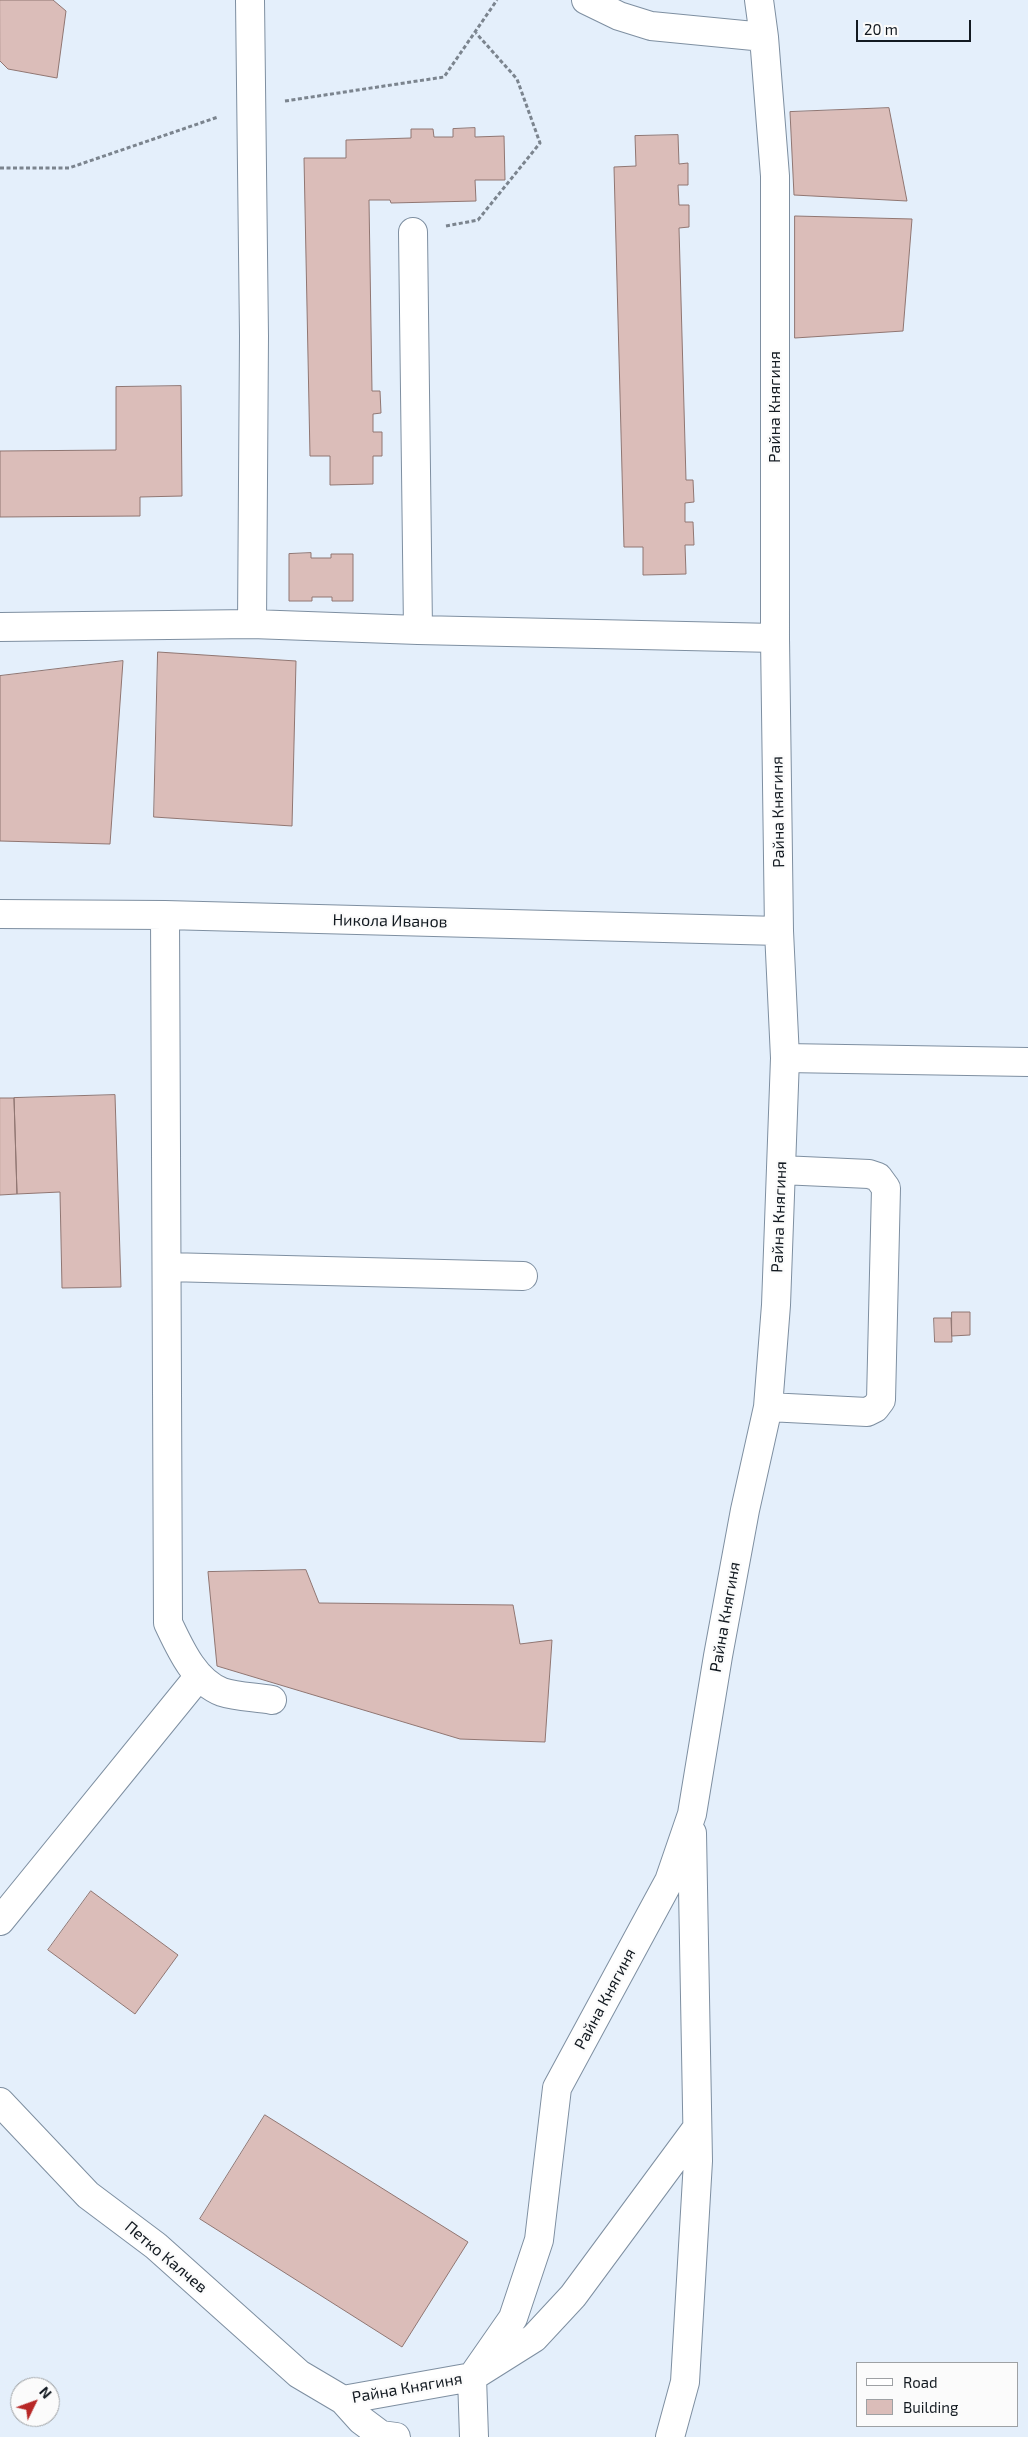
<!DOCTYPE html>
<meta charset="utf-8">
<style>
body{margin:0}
#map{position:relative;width:1028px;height:2437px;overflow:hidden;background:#e4effb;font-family:"Exo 2",sans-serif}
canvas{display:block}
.legend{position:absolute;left:856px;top:2362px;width:162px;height:65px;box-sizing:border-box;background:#fbfbfb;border:1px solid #9ea1a4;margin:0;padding:6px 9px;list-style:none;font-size:15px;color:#131a21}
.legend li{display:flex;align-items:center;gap:10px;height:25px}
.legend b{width:25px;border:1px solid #9ea1a4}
.north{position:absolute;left:10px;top:2377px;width:50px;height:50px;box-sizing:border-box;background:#fbfbfb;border:1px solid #9ea1a4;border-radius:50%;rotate:48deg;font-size:14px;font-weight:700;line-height:20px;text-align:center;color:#131a21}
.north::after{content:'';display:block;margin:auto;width:18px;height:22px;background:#b82827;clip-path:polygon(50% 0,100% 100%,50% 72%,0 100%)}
.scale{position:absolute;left:856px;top:20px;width:115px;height:22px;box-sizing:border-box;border:2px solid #131a21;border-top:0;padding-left:6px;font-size:15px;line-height:18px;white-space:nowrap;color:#131a21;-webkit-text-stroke:4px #fbfbfb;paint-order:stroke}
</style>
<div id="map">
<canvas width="1028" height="2437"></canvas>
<ul class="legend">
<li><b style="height:6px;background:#fff"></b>Road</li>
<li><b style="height:14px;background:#dbbdb9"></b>Building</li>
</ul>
<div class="north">N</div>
<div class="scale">20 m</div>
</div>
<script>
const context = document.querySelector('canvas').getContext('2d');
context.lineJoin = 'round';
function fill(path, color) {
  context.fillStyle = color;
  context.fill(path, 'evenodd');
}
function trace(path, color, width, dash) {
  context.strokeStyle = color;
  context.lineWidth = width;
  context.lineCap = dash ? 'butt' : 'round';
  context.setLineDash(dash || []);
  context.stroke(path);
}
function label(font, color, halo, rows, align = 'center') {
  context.font = font + ' "Exo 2",sans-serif';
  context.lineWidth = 4.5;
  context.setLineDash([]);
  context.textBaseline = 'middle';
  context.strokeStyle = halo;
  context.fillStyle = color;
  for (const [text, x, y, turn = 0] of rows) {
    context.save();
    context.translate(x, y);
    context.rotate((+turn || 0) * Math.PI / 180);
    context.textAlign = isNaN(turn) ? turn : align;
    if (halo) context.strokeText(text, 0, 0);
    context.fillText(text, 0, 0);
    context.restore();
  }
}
const building = new Path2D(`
 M0 0H53L66 11 57 78 8 69 0 61Z
 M889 108 907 201 794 195 790 112Z
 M475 128V137L504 136 505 180H475L476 201 391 203 390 200H369L372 391H380L381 413 373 414V432H382V456H373V484L330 485V456H310L304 158H346V140L411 138V129H433L434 137H453V129Z
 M678 135 679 164 688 163V185H678L679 205H689V227L679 228 686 480H693L694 502 685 503V522H693L694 545H685L686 574 643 575V547H624L614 167 636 166 635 136Z
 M795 216 912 219 903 331 795 338Z
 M181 386 182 496 140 497V516L0 517V451L116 450V387Z
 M311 553V558H331V554H353V601H332V597H312V601H289V554Z
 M158 652 296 661 292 826 154 817Z
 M123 661 110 844 0 841V676Z
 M115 1095 121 1287 62 1288 60 1192 17 1194 14 1098Z
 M0 1098H14L17 1194 0 1195Z
 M952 1312H970V1335L952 1336Z
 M934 1318H951L952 1342H935Z
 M306 1570 319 1603 513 1605 520 1644 552 1640 545 1742 460 1739 217 1666 208 1572Z
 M91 1891 178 1955 135 2014 48 1950Z
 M265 2115 468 2242 402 2347 200 2219Z`);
const path = new Path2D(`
 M285 101 444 77 497 0
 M0 168H69L218 117
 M446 226 478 220 540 143 517 79 476 33`);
const minor = new Path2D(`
 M250 0 254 336 252 624
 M586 0 619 16 651 26 764 37
 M413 232 418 630
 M0 627 252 624 418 630 775 638
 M0 914 165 915 779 931
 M165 915 168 1623C180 1648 194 1681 222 1692 237 1697 256 1697 272 1700
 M785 1058 1028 1062
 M167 1267 523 1276
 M768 1407 867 1412 875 1408 881 1400 886 1188 878 1177 869 1174 781 1170
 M0 1921 199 1676
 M0 2102 88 2195 156 2246 299 2374 343 2400 361 2420 381 2435 396 2437
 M343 2400 472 2377 513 2318 539 2240 557 2088 669 1881 692 1814 718 1656 745 1510 768 1407 776 1305 785 1058 779 931 775 638V176L764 37 759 0
 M474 2437 472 2377 534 2338 573 2296 697 2128
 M670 2437 685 2382 698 2161 692 1833`);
const streetNames = [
 ["Райна Княгиня",775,407,-90],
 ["Райна Княгиня",778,812,-91],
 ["Никола Иванов",390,921,1],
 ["Райна Княгиня",779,1217,-88],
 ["Райна Княгиня",725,1617,-80],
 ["Райна Княгиня",605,1999,-62],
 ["Петко Калчев",166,2257,40],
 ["Райна Княгиня",407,2388,-10]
];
fill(building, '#dbbdb9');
trace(building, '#907672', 1);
trace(minor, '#7e8fa1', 30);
trace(path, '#7b848e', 3, [4, 2.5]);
trace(minor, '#fff', 28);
label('16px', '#131a21', '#fbfbfb', streetNames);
</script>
